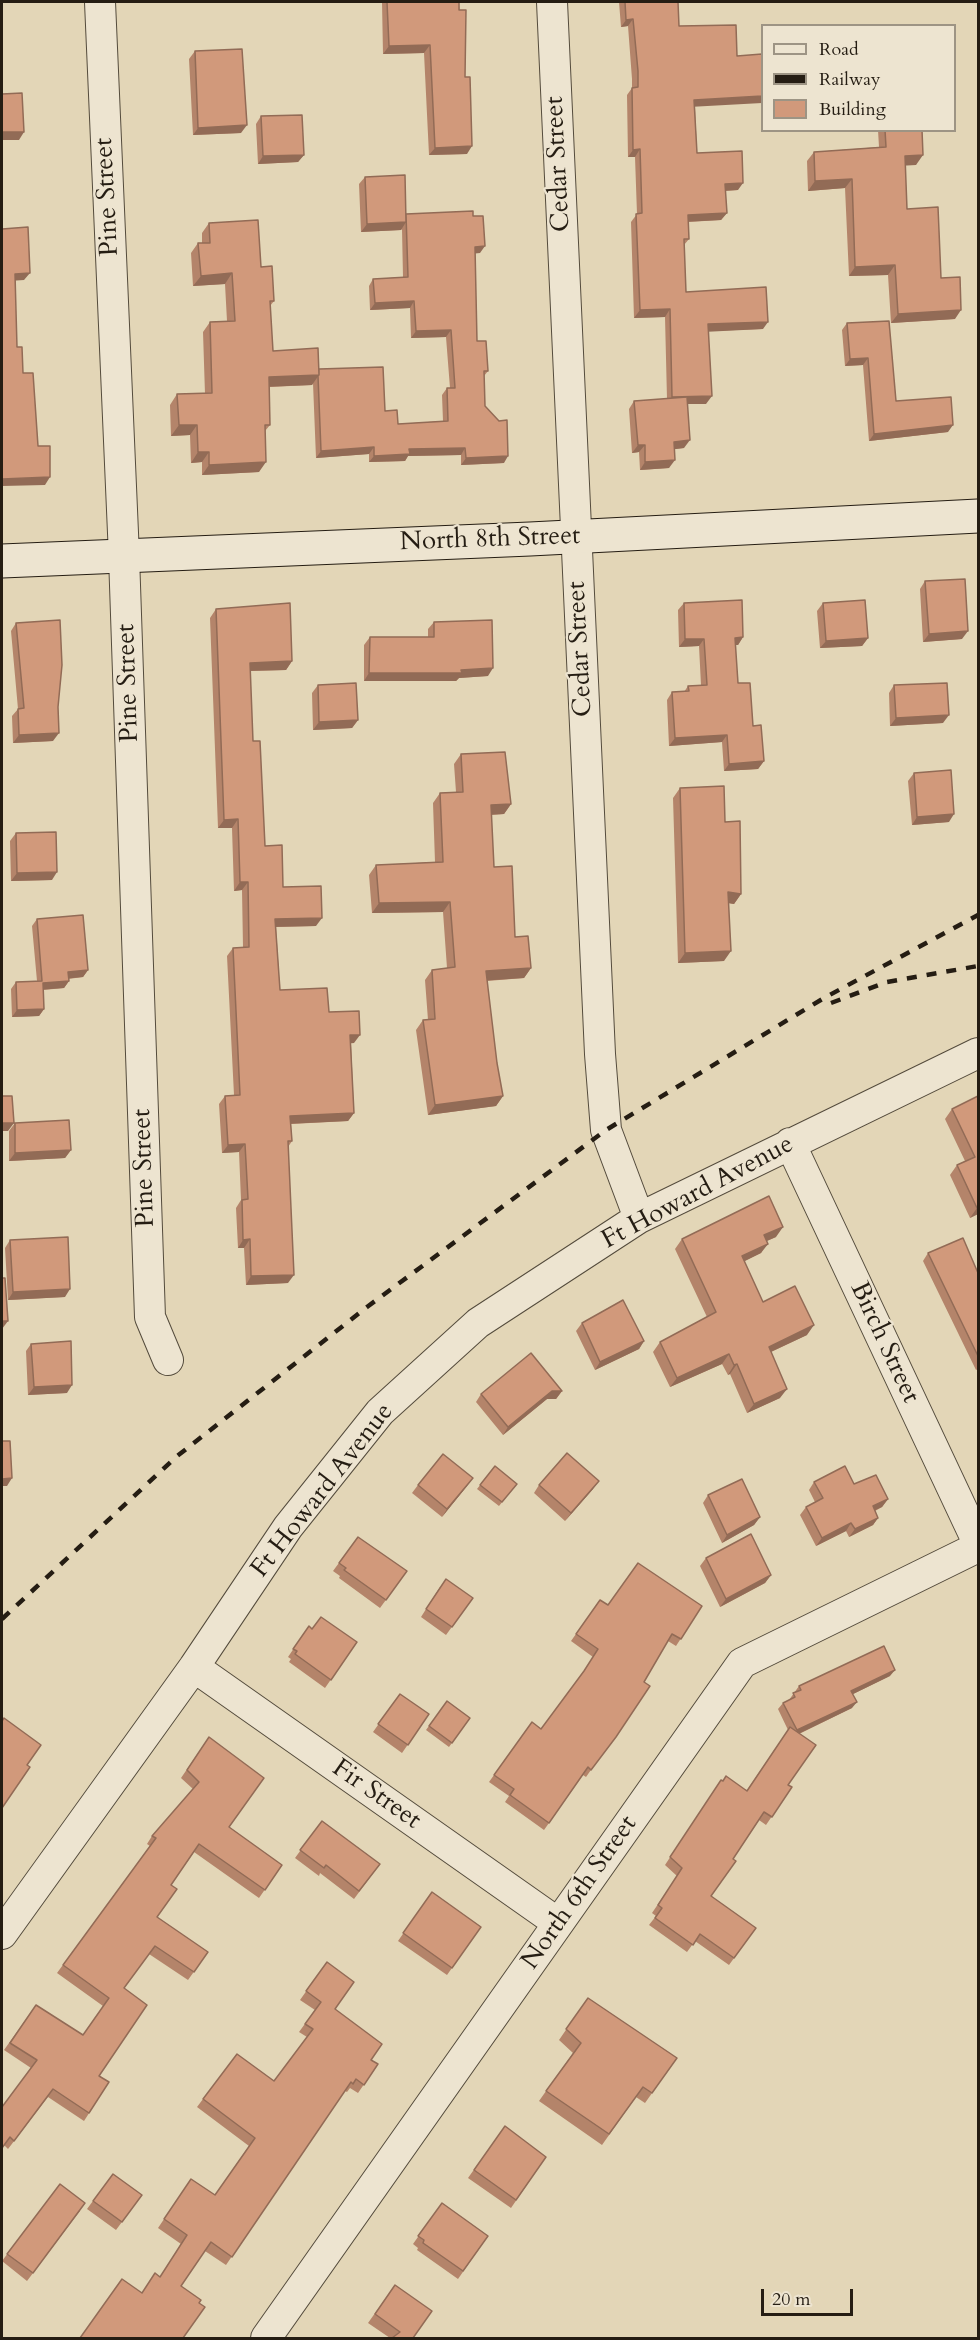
<!DOCTYPE html>
<style>
body{margin:0}
#map{position:relative;width:980px;height:2340px;overflow:hidden;background:#e3d6b7;font-family:Cardo,serif}
canvas{display:block}
.frame{position:absolute;inset:0;border:3px solid #251d13;pointer-events:none}
.legend{position:absolute;left:761px;top:24px;width:195px;height:108px;box-sizing:border-box;background:#ede4d0;border:2px solid #9d9484;margin:0;padding:8px 10px;list-style:none;font-size:18px;color:#251d13}
.legend li{display:flex;align-items:center;gap:12px;height:30px}
.legend b{width:30px;border:2px solid #9d9484}
.scale{position:absolute;left:761px;top:2289px;width:92px;height:27px;box-sizing:border-box;border:3px solid #251d13;border-top:0;padding-left:8px;font-size:18px;line-height:21px;white-space:nowrap;color:#251d13;-webkit-text-stroke:4px #ede4d0;paint-order:stroke}
</style>
<div id="map">
<canvas width="980" height="2340"></canvas>
<div class="frame"></div>
<ul class="legend">
<li><b style="height:8px;background:#ede4d0"></b>Road</li>
<li><b style="height:8px;background:#251d13"></b>Railway</li>
<li><b style="height:16px;background:#d1997b"></b>Building</li>
</ul>
<div class="scale">20 m</div>
</div>
<script>
const context = document.querySelector('canvas').getContext('2d');
context.lineJoin = 'round';
function trace(path, color, width, dash) {
  context.strokeStyle = color;
  context.lineWidth = width;
  context.lineCap = dash ? 'butt' : 'round';
  context.setLineDash(dash || []);
  context.stroke(path);
}
function fill(path, color) {
  context.fillStyle = color;
  context.fill(path, 'evenodd');
}
function label(font, color, halo, rows, align = 'center') {
  context.font = font + ' Cardo,serif';
  context.lineWidth = 4.5;
  context.setLineDash([]);
  context.textBaseline = 'middle';
  context.strokeStyle = halo;
  context.fillStyle = color;
  for (const [text, x, y, turn = 0] of rows) {
    context.save();
    context.translate(x, y);
    context.rotate((+turn || 0) * Math.PI / 180);
    context.textAlign = isNaN(turn) ? turn : align;
    if (halo) context.strokeText(text, 0, 0);
    context.fillText(text, 0, 0);
    context.restore();
  }
}
const minor = new Path2D(`
 M100 2 124 556 150 1317 168 1360
 M552 2 600 1054 606 1130 639 1218
 M790 1143 978 1543
 M194 1667 558 1923
 M2 1934 194 1667 288 1527 380 1412 478 1323 639 1218 978 1053
 M266 2338 742 1663 978 1547`);
const secondary = new Path2D(`
 M2 561 530 539 978 516`);
const rail = new Path2D(`
 M831 1003 887 982 978 966
 M2 1619 176 1457 367 1307 606 1130 824 998 978 915`);
const wall = new Path2D(`
 M382 2H459L465 77 467 154 429 155 424 53 383 54Z
 M619 2H678L679 26 695 107 697 153 738 190 725 191 727 213 721 220 688 222 689 239 684 245 686 292 763 329 709 331 706 404H687L684 448 674 449 669 468 640 470 639 452 632 453 629 409 634 401 667 399 665 317 634 318 631 222 637 214 635 157H628L627 95 632 88V79L628 26 621 27Z
 M195 51 241 133 193 135 189 59Z
 M261 116 304 155 298 162 258 164 256 124Z
 M878 130H922L916 165H905L907 209 941 278 955 319 891 323 888 275 849 276 845 188 808 191 807 161 814 152 879 147Z
 M365 177 406 214 473 216 480 253H475L477 341 488 371 484 376 485 406 504 463 461 465V455L408 456 405 461 369 462V454L316 458 313 383 312 385 269 387 270 425 265 431 259 472 202 475V462L191 463 190 435 171 436 170 405 177 394H205L203 332 210 322 227 321 225 284 193 286 191 253 198 243H202V233L209 223 261 267 274 301 270 306 273 351 319 369 385 411 398 424 443 421 442 395 447 388H450L446 337 411 338 410 308 370 310 369 286 373 279 403 277 402 229 401 230 361 232 359 184Z
 M847 323 896 401 948 432 869 441 863 365 845 366 842 330Z
 M925 581 962 639 923 642 920 589Z
 M684 603 743 637 738 645H735L738 683 753 726 764 761 758 769 724 771 722 742 669 746 667 700 672 692H684L688 686 701 685 699 646 679 647 678 610Z
 M823 603 868 638 862 646 820 648 817 611Z
 M216 609 292 661 286 670 250 671 253 741 265 846 283 887 316 926 276 927 280 990 329 1012 354 1043H351L354 1113 348 1121 291 1124 292 1141 288 1147V1283L246 1285 244 1248H238L236 1208 241 1200 239 1152 222 1153 219 1104 225 1096 234 1095 227 956 233 948 243 947 242 890 234 891 232 828H218L210 618Z
 M434 622 488 676 459 678 456 681H364V645L370 637H428V629Z
 M16 623 53 741 13 743 12 716 18 709 11 631Z
 M318 685 358 720 352 728 313 730 312 693Z
 M894 685 943 723 890 726 889 693Z
 M461 754 511 804 504 814 491 815 494 867 515 937 531 968 524 978 487 981 497 1063 503 1096 496 1106 428 1115 416 1030 423 1020H428L425 980 432 970 447 968 443 912 372 913 369 875 376 865 435 862 433 803 440 793 456 792 454 764Z
 M914 773 949 822 912 825 908 781Z
 M680 788 725 822 741 894 734 904 729 903 724 961 678 963 673 798Z
 M16 833 52 880 11 881 10 841Z
 M37 919 88 970 83 977 68 979 69 981 64 988 43 990 44 1009 39 1016 12 1017 11 989 16 982 37 981 32 926Z
 M978 1096V1214L970 1218 950 1175 957 1165 965 1161 945 1119 952 1109Z
 M15 1123 71 1150 65 1158 9 1161V1131Z
 M776 1237 767 1241 761 1253 744 1261 763 1302 807 1335 771 1352 780 1398 747 1413 730 1374 728 1375 722 1364 670 1387 653 1352 660 1342 707 1317 675 1249 682 1239Z
 M10 1240 65 1297 8 1300 5 1248Z
 M928 1253 978 1273V1369L976 1370 923 1261Z
 M582 1323 644 1341 639 1349 595 1370 576 1331Z
 M31 1344 67 1393 28 1395 26 1351Z
 M562 1391 556 1399H547L503 1435 476 1402 481 1394Z
 M495 1466 517 1484 499 1506 477 1489Z
 M814 1482 854 1484 888 1499 882 1507 875 1511 878 1518 873 1525 849 1537 846 1531 816 1546 800 1515 806 1507 815 1502 809 1490Z
 M418 1485 467 1486 442 1517 412 1493Z
 M539 1485 593 1489 565 1521 534 1493Z
 M708 1495 760 1517 754 1525 722 1543 703 1503Z
 M358 1537 407 1571 380 1608 339 1578 340 1576 333 1571Z
 M706 1558 771 1575 765 1583 720 1607 700 1566Z
 M440 1587 473 1598 446 1635 421 1617Z
 M600 1600 608 1605 702 1606 676 1646 668 1641 644 1682 650 1686 586 1777 583 1775 544 1830 505 1802 509 1796 489 1782 532 1722 541 1729 581 1675 593 1657 571 1641Z
 M309 1626 312 1629 357 1642 325 1688 289 1662 291 1659 288 1657Z
 M890 1676 853 1694 852 1708 799 1734 788 1785 792 1787 766 1825 759 1820 733 1859 711 1896 756 1928 729 1965 695 1941 687 1952 649 1925 656 1916 652 1913 677 1876 665 1865 721 1780 747 1790 788 1730 778 1709 783 1703 789 1700 799 1686Z
 M400 1694 429 1714 402 1753 373 1732Z
 M447 1701 470 1718 449 1747 426 1730Z
 M209 1737 229 1827 282 1865 259 1898 194 1852 171 1885 157 1917 208 1952 188 1980 149 1954 124 1988 99 2076 109 2082 84 2121 48 2097 8 2149 4 2145 31 2068 4 2050 36 2005 83 2035 103 2006 57 1973 150 1846 147 1844 152 1836 193 1789 181 1778Z
 M322 1821 380 1864 354 1899 320 1873 319 1876 295 1858Z
 M432 1892 481 1927 447 1975 398 1941Z
 M327 1962 335 2009 371 2060 378 2064 358 2093 350 2088 347 2092 345 2091 226 2265 205 2251 142 2293 160 2277 181 2244 158 2228 191 2179 215 2195 249 2146 197 2107 237 2054 274 2081 307 2037 299 2032 315 2010 300 2000Z
 M588 1998 677 2058 645 2103 636 2097 602 2145 539 2101 573 2053 559 2040Z
 M505 2126 546 2157 511 2208 468 2178Z
 M113 2174 142 2195 116 2230 87 2209Z
 M60 2184 80 2211 27 2281 2 2261Z
 M442 2203 488 2236 458 2279 417 2250 418 2248 413 2244Z
 M395 2285 413 2338H390L368 2323Z`);
const shadedWall = new Path2D(`
 M633 19 628 26 621 27 626 20Z
 M430 45 424 53 383 54 389 46Z
 M762 96V103L689 107 694 100Z
 M247 125 241 133 193 135 198 128Z
 M2 132H24L19 140H2Z
 M472 146 467 154 429 155 435 148Z
 M640 149 635 157H628L633 150Z
 M304 155 298 162 258 164 263 156Z
 M923 155 916 165 898 166 905 156Z
 M852 179 845 188 808 191 815 181Z
 M743 183 738 190 720 191 725 184Z
 M727 213 721 220 682 222 688 215Z
 M406 222 401 230 361 232 367 224Z
 M485 246 480 253 470 254 475 247Z
 M895 265 888 275 849 276 855 267Z
 M30 273 24 280 9 281 15 274Z
 M232 273 225 284 193 286 201 276Z
 M414 301 410 308 370 310 375 303Z
 M670 309 665 317 634 318 640 310Z
 M961 310 955 319 891 323 898 314Z
 M768 322 763 329 703 332 708 324Z
 M451 330 446 337 411 338 416 331Z
 M868 358 863 365 845 366 850 359Z
 M319 375 312 385 262 387 269 377Z
 M712 396 706 404H667L672 397Z
 M179 425H197L190 435 171 436Z
 M953 425 948 432 869 441 874 434Z
 M690 440 684 448 668 450 674 442Z
 M638 445H645L639 452 632 453Z
 M374 447 369 454 316 458 321 451Z
 M465 448 461 455 408 456 405 461 369 462 374 456 409 449Z
 M198 452H209L202 462 191 463Z
 M508 456 504 463 461 465 466 458Z
 M675 460 669 468 640 470 645 462Z
 M266 462 259 472 202 475 209 465Z
 M50 477 45 485 2 486V479Z
 M968 631 962 639 923 642 929 634Z
 M743 637 738 645H730L735 638Z
 M868 638 862 646 820 648 826 641Z
 M685 639H704L699 646 679 647Z
 M292 661 286 670 244 671 250 663Z
 M493 668 488 676 459 678 456 681H364L369 673 461 670Z
 M949 715 943 723 890 726 896 718Z
 M358 720 352 728 313 730 319 722Z
 M59 733 53 741 13 743 19 735Z
 M727 735 722 742 669 746 675 738Z
 M764 761 758 769 724 771 729 764Z
 M511 804 504 814 484 815 491 805Z
 M954 814 949 822 912 825 917 817Z
 M238 819 232 828H218L224 820Z
 M57 872 52 880 11 881 17 873Z
 M240 882H248L242 890 234 891Z
 M728 892 741 894 734 904 721 902Z
 M450 902 443 912 372 913 379 903Z
 M322 918 316 926 269 927 275 919Z
 M731 951 724 961 678 963 685 953Z
 M531 968 524 978 479 981 486 971Z
 M88 970 83 977 63 979 68 972Z
 M69 981 64 988 38 990 43 983Z
 M44 1009 39 1016 12 1017 17 1010Z
 M350 1035H360L354 1043 344 1044Z
 M503 1096 496 1106 428 1115 435 1105Z
 M354 1113 348 1121 285 1124 290 1116Z
 M2 1123H14L8 1131H2Z
 M245 1144 239 1152 222 1153 228 1145Z
 M71 1150 65 1158 9 1161 15 1153Z
 M978 1207V1214L970 1218 977 1208Z
 M783 1227 776 1237 757 1245 764 1235Z
 M250 1239 244 1248H238L243 1240Z
 M768 1244 761 1253 735 1266 742 1256Z
 M294 1275 288 1283 246 1285 251 1276Z
 M70 1289 65 1297 8 1300 13 1292Z
 M2 1321H8L2 1329Z
 M814 1325 807 1335 762 1356 769 1347Z
 M644 1341 639 1349 595 1370 600 1362Z
 M729 1354 722 1364 670 1387 677 1378Z
 M737 1364 730 1374 728 1375 734 1365Z
 M72 1385 67 1393 28 1395 34 1387Z
 M787 1389 780 1398 747 1413 754 1404Z
 M552 1391H562L556 1399H547L503 1435 508 1427Z
 M12 1478 7 1486H2V1479Z
 M473 1478 467 1486 442 1517 447 1509Z
 M599 1481 593 1489 565 1521 571 1513Z
 M888 1499 882 1507 867 1514 873 1506Z
 M760 1517 754 1525 722 1543 727 1535Z
 M878 1518 873 1525 849 1537 855 1529Z
 M851 1523 846 1531 816 1546 822 1538Z
 M771 1575 765 1583 720 1607 726 1599Z
 M895 1670 890 1676 847 1697 851 1691Z
 M857 1702 852 1708 792 1737 797 1730Z`);
const building = new Path2D(`
 M387 2H459V10H466L465 77H470L472 146 435 148 430 45 389 46Z
 M625 2H678L679 26 736 25 737 56 762 54V96L694 100 697 153 742 151 743 183 725 184 727 213 688 215 689 239H684L686 292 766 287 768 322 708 324 712 396 672 397 670 309 640 310 636 214 642 213 640 149 633 150 632 88 638 87V71L633 19 626 20Z
 M242 49 247 125 198 128 195 51Z
 M22 93 24 132H2V94Z
 M302 115 304 155 263 156 261 116Z
 M885 130H922L923 155 905 156 907 209 938 207 941 278 960 277 961 310 898 314 895 265 855 267 852 179 815 181 814 152 886 147Z
 M405 175 406 222 367 224 365 177Z
 M473 211V216H483L485 246 475 247 477 341H486L488 371H484L485 406 499 421 507 420 508 456 466 458 465 448 409 449 410 454 374 456V447L321 451 318 376 319 375V369L383 367 385 411 397 410 398 424 448 421 447 388H455L451 330 416 331 414 301 375 303 373 279 408 277 406 214Z
 M258 220 261 267 272 266 274 301H270L273 351 318 348 319 375 269 377 270 425H265L266 462 209 465V452H198L197 425H179L177 394 212 393 210 322 235 321 232 273 201 276 198 243H210L209 223Z
 M28 227 30 273 15 274 17 347H22L23 373H33L38 446H50V477L2 479V229Z
 M889 321 896 401 951 397 953 425 874 434 868 358 850 359 847 323Z
 M687 397 690 440 674 442 675 460 645 462V445H638L634 401Z
 M965 579 968 631 929 634 925 581Z
 M742 600 743 637 735 638 738 683H750L753 726 761 725 764 761 729 764 727 735 675 738 672 692 689 691 688 686 707 685 704 639H685L684 603Z
 M865 600 868 638 826 641 823 603Z
 M290 603 292 661 250 663 253 741H260L265 846 282 845 283 887 321 886 322 918 275 919 280 990 327 988 329 1012 359 1011 360 1035H350L354 1113 290 1116 292 1141H288L294 1275 251 1276 250 1239 243 1240 242 1200 248 1199 245 1144 228 1145 225 1096 240 1095 233 948 249 947 248 882H240L238 819 224 820 216 609Z
 M60 620 62 665 58 707 59 733 19 735 18 709 24 708 16 623Z
 M492 620 493 668 461 670 462 673H369L370 637H434V622Z
 M356 683 358 720 319 722 318 685Z
 M947 683 949 715 896 718 894 685Z
 M505 752 511 804 491 805 494 867 512 866 515 937 528 936 531 968 486 971 497 1063 503 1096 435 1105 423 1020 435 1019 432 970 455 967 450 902 379 903 376 865 443 862 440 793 463 792 461 754Z
 M951 770 954 814 917 817 914 773Z
 M724 786 725 822 740 821 741 894 728 892 731 951 685 953 680 788Z
 M56 832 57 872 17 873 16 833Z
 M83 915 88 970 68 972 69 981 43 983 44 1009 17 1010 16 982 42 981 37 919Z
 M2 1096H12L14 1123H2Z
 M978 1096V1207L977 1208 957 1165 975 1157 952 1109Z
 M69 1120 71 1150 15 1153V1123Z
 M769 1196 783 1227 764 1235 768 1244 742 1256 763 1302 795 1286 814 1325 769 1347 787 1389 754 1404 737 1364 734 1365 729 1354 677 1378 660 1342 716 1312 682 1239Z
 M68 1237 70 1289 13 1292 10 1240Z
 M963 1238 978 1273V1356L928 1253Z
 M2 1278H5L8 1321H2Z
 M623 1300 644 1341 600 1362 582 1323Z
 M71 1341 72 1385 34 1387 31 1344Z
 M531 1353 562 1391H552L508 1427 481 1394Z
 M2 1441H10L12 1478 2 1479Z
 M567 1453 599 1481 571 1513 539 1485Z
 M443 1454 473 1478 447 1509 418 1485Z
 M495 1466 517 1484 502 1502 480 1485Z
 M845 1466 854 1484 876 1475 888 1499 873 1506 878 1518 855 1529 851 1523 822 1538 806 1507 823 1498 814 1482Z
 M742 1479 760 1517 727 1535 708 1495Z
 M751 1534 771 1575 726 1599 706 1558Z
 M358 1537 407 1571 386 1600 344 1570 346 1568 339 1563Z
 M638 1563 702 1606 681 1639 672 1634 644 1682 650 1686 616 1737 591 1770 588 1767 549 1823 510 1795 514 1789 494 1775 532 1722 541 1729 584 1671 598 1649 576 1634 600 1600 608 1605Z
 M446 1579 473 1598 452 1627 426 1609Z
 M321 1617 357 1642 331 1680 295 1654 297 1651 293 1649 309 1626 312 1629Z
 M884 1646 895 1670 851 1691 857 1702 797 1730 783 1703 795 1697 793 1693 801 1690 799 1686Z
 M400 1694 429 1714 408 1745 378 1724Z
 M447 1701 470 1718 452 1743 429 1726Z
 M4 1718 41 1745 27 1765 30 1767 2 1808V1721Z
 M790 1727 816 1745 788 1785 792 1787 772 1817 764 1812 733 1859 736 1861 711 1896 756 1928 734 1958 700 1934 693 1945 655 1918 662 1908 658 1905 682 1868 670 1857 721 1780 723 1781 726 1776 747 1791Z
 M209 1737 264 1778 229 1827 282 1865 265 1890 199 1844 171 1885 177 1889 157 1917 208 1952 194 1972 155 1946 124 1988 147 2005 99 2076 109 2082 89 2113 53 2089 14 2141 10 2137 2 2148V2107L37 2060 10 2043 36 2005 83 2035 109 1998 63 1965 156 1838 152 1836 199 1782 187 1770Z
 M322 1821 380 1864 359 1891 326 1865 324 1868 300 1850Z
 M432 1892 481 1927 452 1968 403 1933Z
 M327 1962 354 1982 335 2009 382 2044 371 2060 378 2064 364 2085 356 2079 353 2084 351 2082 232 2257 211 2242 181 2286 201 2300 199 2303 205 2307 183 2338H80L122 2279 142 2293 155 2273 160 2277 187 2235 164 2219 191 2179 215 2195 255 2138 203 2099 237 2054 274 2081 313 2029 305 2024 321 2002 306 1991Z
 M588 1998 677 2058 652 2093 643 2087 609 2134 546 2091 581 2043 566 2029Z
 M505 2126 546 2157 516 2200 474 2170Z
 M113 2174 142 2195 122 2222 93 2201Z
 M60 2184 85 2203 33 2273 7 2254Z
 M442 2203 488 2236 463 2271 423 2243 424 2240 418 2236Z
 M395 2285 432 2311 413 2338H392L400 2332 375 2314Z`);
const streetNames = [
 ["Cedar Street",559,164,-93],
 ["Pine Street",108,197,-93],
 ["North 8th Street",490,540,-2],
 ["Cedar Street",581,649,-93],
 ["Pine Street",129,683,-92],
 ["Pine Street",145,1168,-92],
 ["Ft Howard Avenue",698,1193,-28],
 ["Birch Street",884,1343,65],
 ["Ft Howard Avenue",323,1491,-52],
 ["Fir Street",376,1795,35],
 ["North 6th Street",580,1893,-55]
];
trace(minor, '#544b3c', 32);
trace(secondary, '#251d13', 35);
trace(minor, '#ede4d0', 30);
trace(secondary, '#ede4d0', 33);
trace(rail, '#251d13', 4.5, [10, 10]);
fill(wall, '#b4846a');
fill(shadedWall, '#926b56');
fill(building, '#d1997b');
trace(building, '#926b56', 1.5);
label('26px', '#251d13', '#ede4d0', streetNames);
</script>
